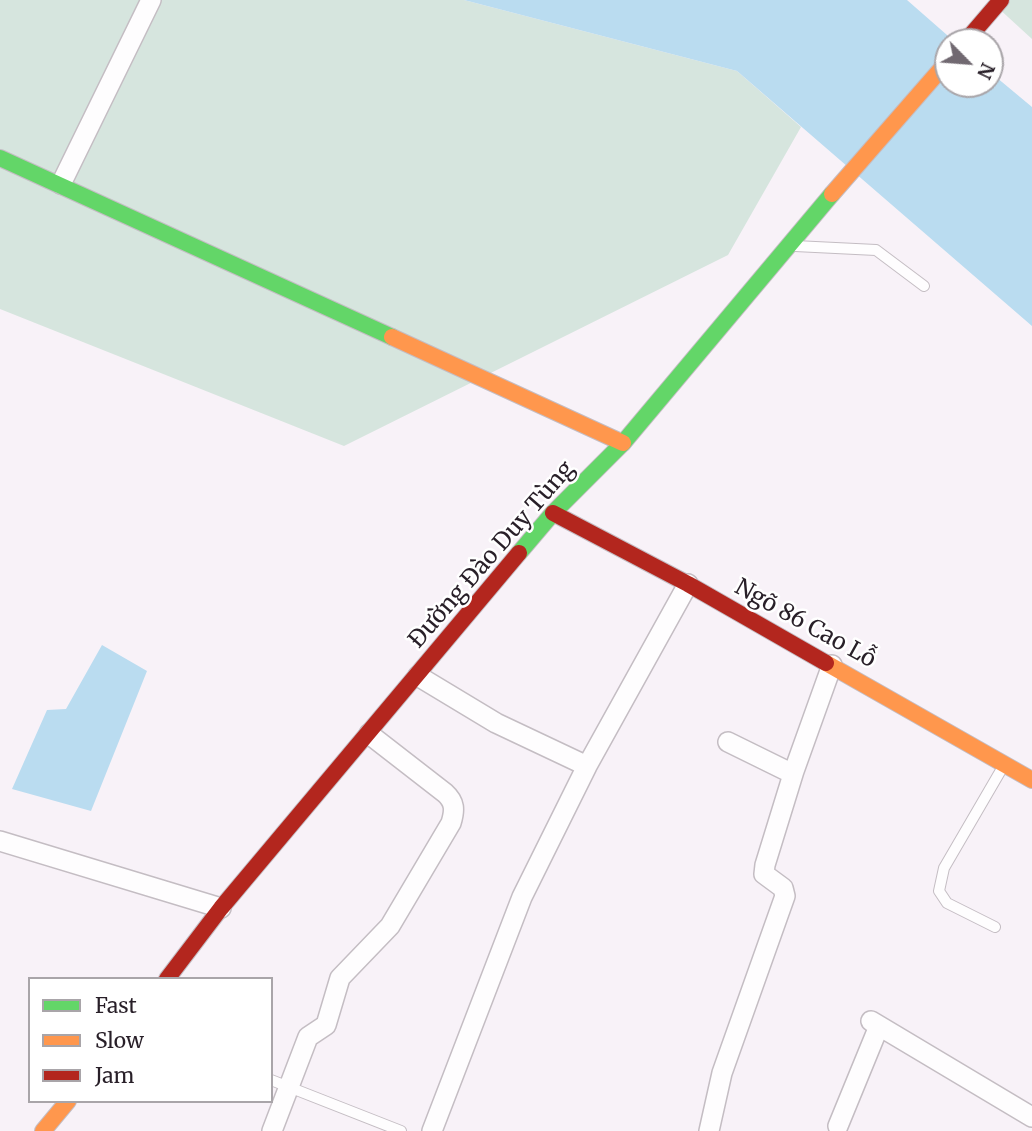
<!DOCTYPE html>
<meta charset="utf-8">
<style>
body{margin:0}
#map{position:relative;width:1032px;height:1131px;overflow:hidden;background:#f8f2f8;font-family:Merriweather,serif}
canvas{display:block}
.legend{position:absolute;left:28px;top:977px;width:245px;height:126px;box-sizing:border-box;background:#fff;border:2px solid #a9a5a9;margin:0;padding:9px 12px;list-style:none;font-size:21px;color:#281f28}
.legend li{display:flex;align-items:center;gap:14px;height:35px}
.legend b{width:35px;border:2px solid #a9a5a9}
.north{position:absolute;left:934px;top:28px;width:70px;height:70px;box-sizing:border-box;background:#fff;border:2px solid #a9a5a9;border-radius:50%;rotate:115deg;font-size:19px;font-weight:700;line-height:28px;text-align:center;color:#281f28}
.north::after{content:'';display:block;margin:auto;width:24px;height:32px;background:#716971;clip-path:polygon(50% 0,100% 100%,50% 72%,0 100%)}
</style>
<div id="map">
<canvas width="1032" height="1131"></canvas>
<ul class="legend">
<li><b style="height:9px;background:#63d668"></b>Fast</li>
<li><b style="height:9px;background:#ff974d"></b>Slow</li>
<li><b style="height:9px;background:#b3261e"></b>Jam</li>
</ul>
<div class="north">N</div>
</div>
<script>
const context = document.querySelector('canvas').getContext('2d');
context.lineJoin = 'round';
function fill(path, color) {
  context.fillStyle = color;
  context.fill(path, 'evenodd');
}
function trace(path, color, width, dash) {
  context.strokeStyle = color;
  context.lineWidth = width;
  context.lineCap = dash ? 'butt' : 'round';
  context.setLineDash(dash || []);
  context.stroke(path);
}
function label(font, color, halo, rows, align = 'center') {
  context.font = font + ' Merriweather,serif';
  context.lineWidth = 5;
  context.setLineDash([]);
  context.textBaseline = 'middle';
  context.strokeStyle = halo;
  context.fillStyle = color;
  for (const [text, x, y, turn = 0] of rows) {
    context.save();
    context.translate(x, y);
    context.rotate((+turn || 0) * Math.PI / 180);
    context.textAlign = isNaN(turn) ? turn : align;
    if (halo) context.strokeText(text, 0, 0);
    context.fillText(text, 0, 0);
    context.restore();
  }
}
const green = new Path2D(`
 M0 0H464L737 71 801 127 728 255 344 446 0 309Z
 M1001 0H1032V39L996 6Z`);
const water = new Path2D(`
 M464 0H907L955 42H948V84H990V72L1032 107V326L737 71Z
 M102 645 147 671 91 811 12 789 47 710 66 709Z`);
const lane = new Path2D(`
 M795 246 876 250 924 286
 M995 927 947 903 939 891 944 868 1004 765
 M271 1080 401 1131`);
const street = new Path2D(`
 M61 184 151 0
 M418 676 496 723 587 766
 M728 742 789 772 794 771 832 665
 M0 841 221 908
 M871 1021 1032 1117
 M838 1126 879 1026
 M272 1131 308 1037 326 1025 340 978 390 926 451 823C455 810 455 802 445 793L369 734
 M432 1131 522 897 587 766 688 584
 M709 1131 722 1073 785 896 783 888 764 874 765 865 794 771`);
const fast = new Path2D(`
 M0 158 392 337
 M519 553 553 513 623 443 832 194`);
const slow = new Path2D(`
 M832 194 948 61
 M392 337 623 443
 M826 663 1032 780
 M43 1131 68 1101`);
const jam = new Path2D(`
 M965 42 1001 0
 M553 513 688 584 826 663
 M167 979 221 908 519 553`);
const streetNames = [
 ["Đường Đào Duy Tùng",492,555,-49],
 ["Ngõ 86 Cao Lỗ",805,624,29]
];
fill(green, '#d6e5de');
fill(water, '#badcf0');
trace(lane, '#c4bdc3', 12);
trace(street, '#c4bdc3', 22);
trace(fast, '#c4bdc3', 18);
trace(slow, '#c4bdc3', 18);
trace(jam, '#c4bdc3', 18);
trace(lane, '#fefdfe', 10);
trace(street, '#fefdfe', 19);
trace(fast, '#63d668', 16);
trace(slow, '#ff974d', 16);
trace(jam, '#b3261e', 16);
label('23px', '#281f28', '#fff', streetNames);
</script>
